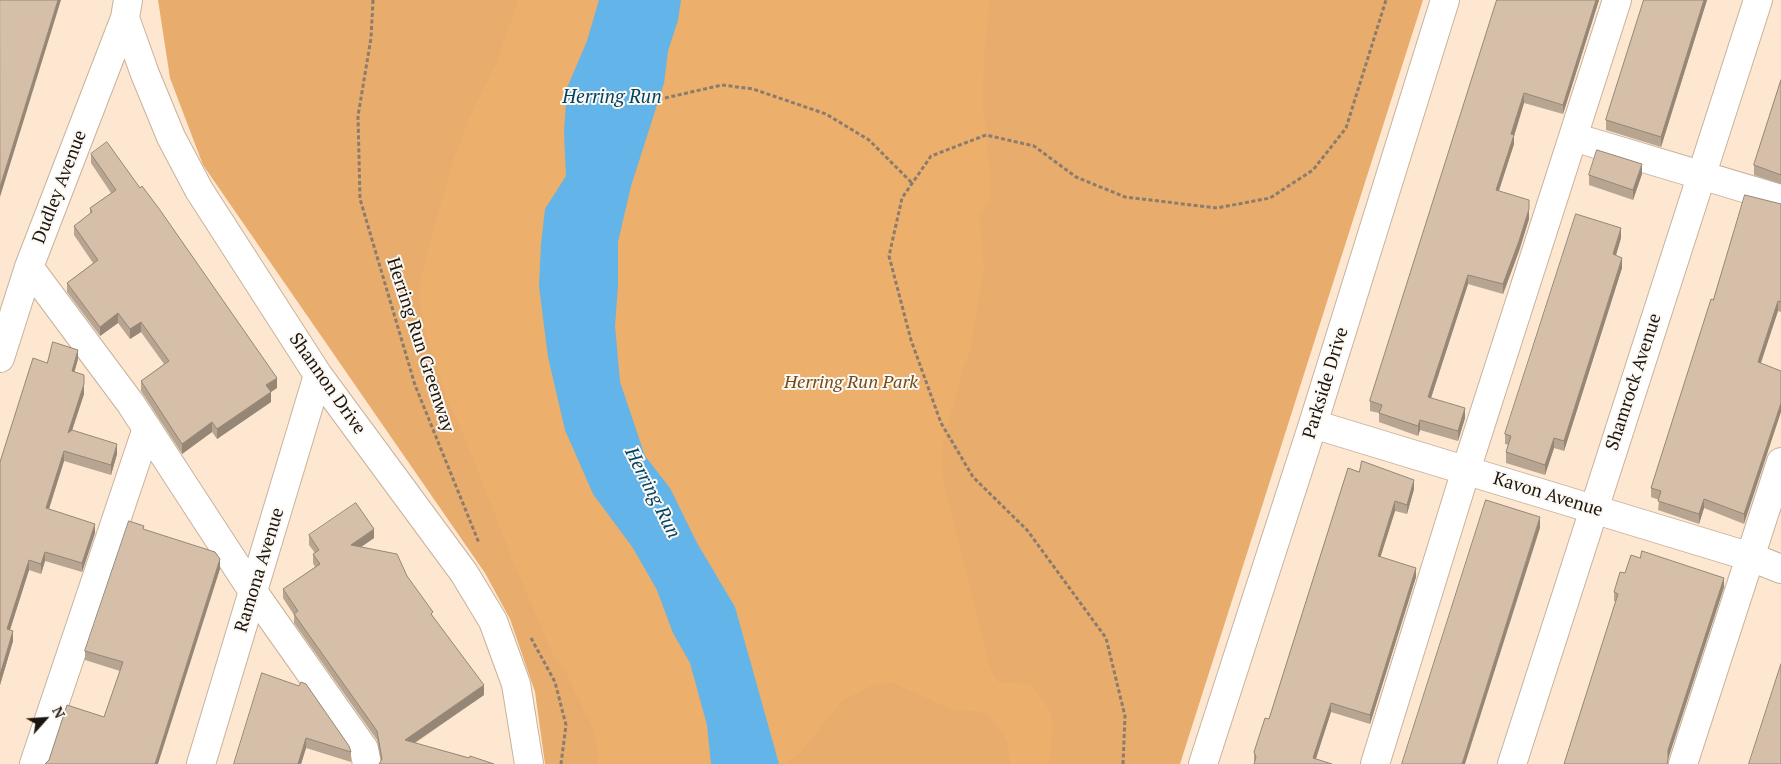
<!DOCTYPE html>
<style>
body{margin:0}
#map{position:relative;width:1781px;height:764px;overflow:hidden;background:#fee7d1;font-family:"PT Serif",serif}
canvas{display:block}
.north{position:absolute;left:20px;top:694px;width:50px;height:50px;-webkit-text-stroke:4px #fcf8f3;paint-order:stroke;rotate:64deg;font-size:14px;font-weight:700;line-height:20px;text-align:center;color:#1d160e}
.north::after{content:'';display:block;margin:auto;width:18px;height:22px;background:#1d160e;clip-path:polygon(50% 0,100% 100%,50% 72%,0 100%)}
</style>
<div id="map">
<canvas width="1781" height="764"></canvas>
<div class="north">N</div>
</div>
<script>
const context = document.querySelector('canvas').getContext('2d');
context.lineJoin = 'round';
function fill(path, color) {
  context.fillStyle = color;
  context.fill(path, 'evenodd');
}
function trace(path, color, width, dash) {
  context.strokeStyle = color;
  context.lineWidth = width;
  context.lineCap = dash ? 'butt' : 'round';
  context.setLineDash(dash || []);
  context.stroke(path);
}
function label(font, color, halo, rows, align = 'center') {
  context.font = font + ' "PT Serif",serif';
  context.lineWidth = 4;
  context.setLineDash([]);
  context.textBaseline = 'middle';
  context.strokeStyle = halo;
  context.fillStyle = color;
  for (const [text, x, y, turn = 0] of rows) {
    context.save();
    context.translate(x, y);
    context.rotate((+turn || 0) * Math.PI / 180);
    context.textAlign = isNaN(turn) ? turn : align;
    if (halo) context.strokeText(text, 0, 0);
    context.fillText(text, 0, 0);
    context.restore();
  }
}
const green = new Path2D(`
 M158 0H1423L1180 764H545L535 692 510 619 485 573 203 165 170 78Z`);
const forest = new Path2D(`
 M518 0H599L587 41 567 88 564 132 566 176 545 210 633 548 657 590 673 633 690 663 707 725 711 764H598L597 745 592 727 565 671 553 655 513 561 470 451 446 396 427 337 419 298 421 276 453 161 470 117 497 62Z
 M681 0H990L984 54 983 104 991 184 989 202 979 215 984 266 970 352 963 367 942 449 943 481 990 668 998 682 1031 684 1050 711 1053 726 1049 764H1010L1007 740 986 712 953 710 891 682 873 685 842 701 799 754 785 764H779L767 725 752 665 716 574 645 456 620 382 615 326 618 285V242L631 186 664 83 668 51 678 20Z`);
const water = new Path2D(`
 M599 0H681L678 20 668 51 664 83 631 186 618 242V285L615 326 620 382 645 456 670 488 697 543 735 607 779 764H711L707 725 690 663 673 633 657 590 633 548 593 494 565 430 548 357 539 286 541 244 545 209 566 176 564 132 567 88 587 41Z`);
const path = new Path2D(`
 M373 0 371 38 358 116 360 199 415 385 479 543
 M665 98 722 85 753 89 826 114 869 140 912 183
 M531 638 555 682 566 725 561 764
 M1123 764 1125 716 1106 638 1027 530 973 477 941 423 911 340 889 256 902 198 931 156 986 135 1034 146 1076 177 1125 197 1217 208 1270 198 1313 170 1346 128 1386 0`);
const minor = new Path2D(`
 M128 0 125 18 145 74 171 137 199 190 318 375 464 573 493 621 516 684 529 764
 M1573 137 1781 199
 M29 267 131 404 254 593 364 749 367 764
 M0 358 29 267 125 18
 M1313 424 1751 557 1781 569
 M34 764 147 428
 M201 764 318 375
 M1203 764 1313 424 1445 0
 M1375 764 1466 470 1617 0
 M1512 764 1758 0
 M1683 764 1781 462`);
const wall = new Path2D(`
 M1497 0H1599L1563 114 1524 103 1514 136V144L1499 191 1529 219 1519 251 1503 294 1468 284 1431 398 1465 418 1458 441 1420 430 1418 436 1379 422V413L1370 411V401Z
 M1644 0H1707L1661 147 1606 130V120Z
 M1781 80V184L1754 175V165Z
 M91 154 277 388 271 392V402L217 439 212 432 182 454 141 391V381L164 364 141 332 130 339 118 323 100 336 67 292V283L93 263 74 235V226L90 214V208L111 193 91 163Z
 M1642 174 1633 200 1589 185V175Z
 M1781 204V312L1778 311 1760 363 1744 524 1704 508 1699 524 1658 510 1659 500 1651 497V488L1713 300Z
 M1621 238 1616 255 1622 268 1564 451 1554 448 1545 475 1506 463V452L1509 445 1505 444V434Z
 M78 359 74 372 84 394 72 431 117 454 111 475 64 461 49 509 95 533 82 572 45 561 41 574 29 570 10 630 13 641 0 685V462Z
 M1348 468 1414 489 1407 514 1395 511 1380 557 1416 577 1370 724 1331 712 1316 759 1255 763 1254 761V752L1269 719Z
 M144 530 220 569 104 717 120 671 85 660V651Z
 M309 535 374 538 361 547 407 576 484 695 415 743 469 758 494 764 381 761 377 740 294 623V615L283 598V589L315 567 313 563V554L315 553 309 545Z
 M1625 573 1724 587 1668 759V764L1616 602 1614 601V592Z
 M299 686 351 752V762L306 748 301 764H234Z`);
const shadedWall = new Path2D(`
 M58 0H61L0 197V187Z
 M1596 0H1599L1563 114V105Z
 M1704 0H1707L1661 147V137Z
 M1524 93V103L1514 136V144L1496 199V190L1511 134Z
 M1642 164V174L1633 200V190Z
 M1529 209V219L1519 251 1503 294V284Z
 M1621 228V238L1613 265V254Z
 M1622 258V268L1564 451V441Z
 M1468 275V284L1428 407V397Z
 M1778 301V311L1758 372V362Z
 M118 313V323L100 336V327Z
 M141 322V332L130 339V329Z
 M78 350V359L72 381V371Z
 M277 378V388L266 395V385Z
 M84 384V394L68 442V433Z
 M271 392V402L217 439V429Z
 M1781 403V412L1744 524V514Z
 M1465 408V418L1458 441V431Z
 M1420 420V430L1418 436V426Z
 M212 422V432L182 454V444Z
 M1554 438V448L1545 475V465Z
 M117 444V454L111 475V465Z
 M64 451V461L46 518V508Z
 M1414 480V489L1407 514V505Z
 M1704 499V508L1699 524V514Z
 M1395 501V511L1378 565V556Z
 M1540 517V528L1465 764H1462Z
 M95 524V533L82 572V563Z
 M374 529V538L351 554V545Z
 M45 552V561L41 574V564Z
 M220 559V569L158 764H155Z
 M29 560V570L7 639V629Z
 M1416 568V577L1370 724V715Z
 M1724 578V587L1668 759V750Z
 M13 631V641L0 685V675Z
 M484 685V695L405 749V740Z
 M1331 703V712L1314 764 1313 758Z
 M306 738V748L301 764H298Z`);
const building = new Path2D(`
 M0 0H58L0 187Z
 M1497 0H1596L1563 105 1524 93 1511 134 1514 135 1496 190 1529 200V209L1519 241 1503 284 1468 275 1428 397 1465 408 1458 431 1420 420 1418 426 1379 413 1382 405 1370 401Z
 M1644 0H1704L1661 137 1606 120Z
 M1781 80V175L1754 165Z
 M107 142 140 188 142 186 160 210 277 378 266 385 271 392 217 429 212 422 182 444 141 381 169 361 141 322 130 329 118 313 100 327 67 283 98 260 74 226 92 212 90 208 116 190 91 154Z
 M1597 150 1642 164 1633 190 1589 175Z
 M1745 195 1781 204V302L1778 301 1758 362 1781 371V403L1744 514 1704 499 1699 514 1658 501 1661 491 1651 488 1711 299 1713 300Z
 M1576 214 1621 228 1613 254 1622 258 1564 441 1554 438 1545 465 1506 452 1511 436 1505 434Z
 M53 342 78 350 72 371 84 375V384L68 433 72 430 117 444 111 465 64 451 46 508 95 524 82 563 45 552 41 564 29 560 7 629 13 631 0 675V462L33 358 47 363Z
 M1362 461 1414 480 1407 505 1395 501 1378 556 1416 568 1370 715 1331 703 1313 758 1332 764H1254L1256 757 1254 752 1265 718 1269 719 1348 468 1359 472Z
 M1486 500 1540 517 1462 764H1402Z
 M356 503 374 529 351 545 397 554 407 576 433 612 431 614 484 685 405 740 469 758 470 756 494 764H379L382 759 377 731 294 614 298 611 283 589 320 564 313 554 319 550 309 535Z
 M129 521 144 526 143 529 215 552 220 559 155 764H45L49 760 67 705 104 717 123 662 85 651Z
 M1642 551 1724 578 1668 750V759L1667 764H1564L1618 594 1614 592 1620 572 1625 573 1631 555 1640 558Z
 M1781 664V764H1749Z
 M262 673 299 686 301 682 306 684 349 746 351 752 306 738 298 764H234Z`);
const streetNames = [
 ["Dudley Avenue",60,187,-69],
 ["Herring Run Greenway",420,345,72],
 ["Shamrock Avenue",1634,382,-72],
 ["Parkside Drive",1326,383,-73],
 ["Shannon Drive",327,384,55],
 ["Kavon Avenue",1548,495,17],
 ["Ramona Avenue",260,570,-73]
];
const parkNames = [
 ["Herring Run Park",851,383]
];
const waterNames = [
 ["Herring Run",612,98],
 ["Herring Run",652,493,63]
];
fill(green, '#e8ac6c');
fill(forest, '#ecaf6c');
fill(water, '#63b4e9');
trace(minor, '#c8b29c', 30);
trace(path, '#8b7c6d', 3, [4, 2.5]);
trace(minor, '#fff', 28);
fill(wall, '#b7a491');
fill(shadedWall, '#958676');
fill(building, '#d5bfa9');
trace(building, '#958676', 1);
label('18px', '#1d160e', '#fcf8f3', streetNames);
label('italic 18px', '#734a19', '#fcf8f3', parkNames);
label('italic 19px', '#004365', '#fcf8f3', waterNames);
</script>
